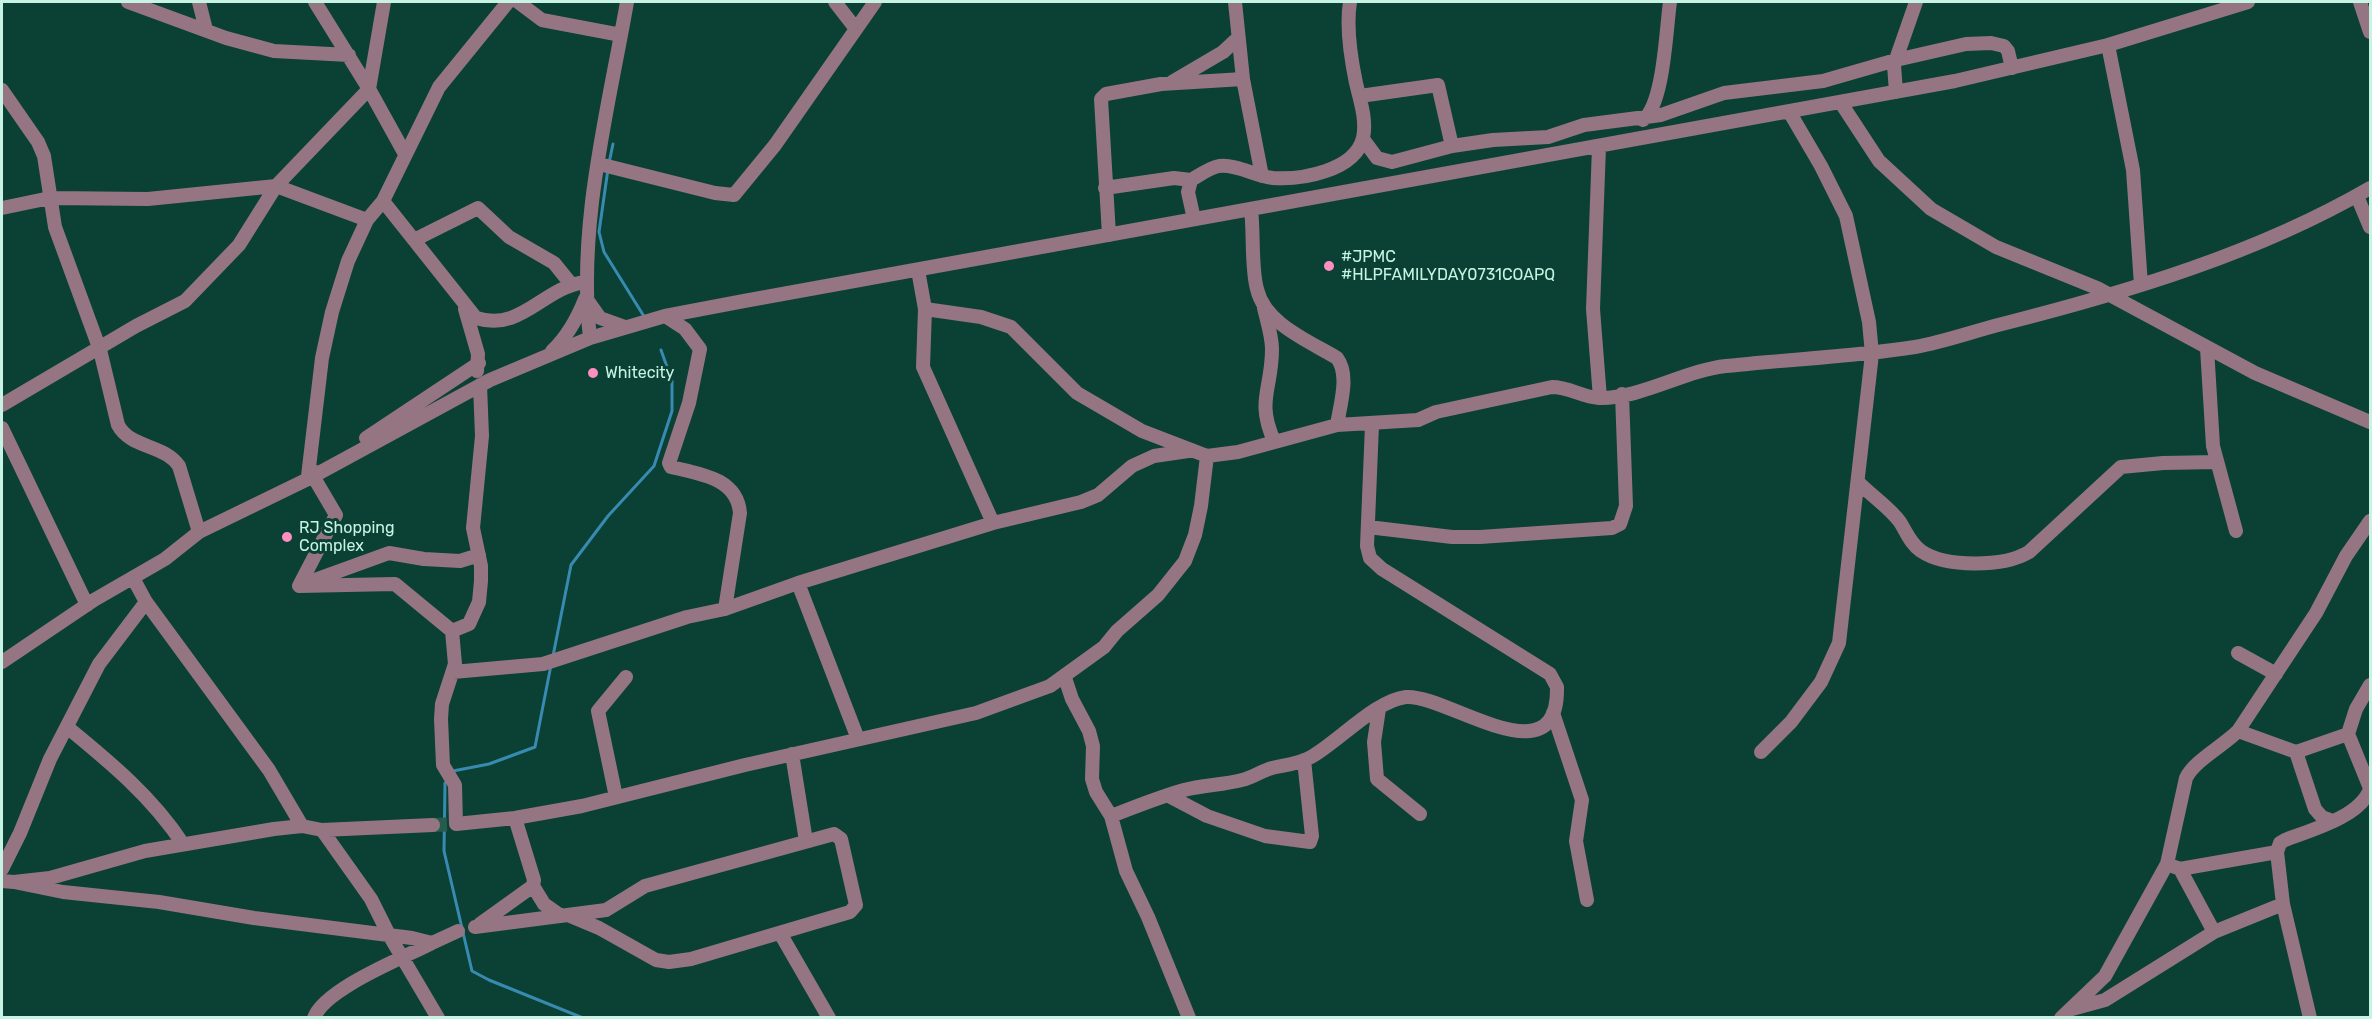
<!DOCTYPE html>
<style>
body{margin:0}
#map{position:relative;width:2372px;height:1019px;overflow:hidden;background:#0a4134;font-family:Rubik,sans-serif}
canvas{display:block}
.frame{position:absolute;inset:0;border:3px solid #c7f3e4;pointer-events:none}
</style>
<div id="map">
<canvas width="2372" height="1019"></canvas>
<div class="frame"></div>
</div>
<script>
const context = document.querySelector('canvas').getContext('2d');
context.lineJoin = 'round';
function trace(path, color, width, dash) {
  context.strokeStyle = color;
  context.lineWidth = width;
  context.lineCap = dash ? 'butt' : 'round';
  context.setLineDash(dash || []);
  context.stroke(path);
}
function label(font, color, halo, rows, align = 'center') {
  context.font = font + ' Rubik,sans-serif';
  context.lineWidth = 6;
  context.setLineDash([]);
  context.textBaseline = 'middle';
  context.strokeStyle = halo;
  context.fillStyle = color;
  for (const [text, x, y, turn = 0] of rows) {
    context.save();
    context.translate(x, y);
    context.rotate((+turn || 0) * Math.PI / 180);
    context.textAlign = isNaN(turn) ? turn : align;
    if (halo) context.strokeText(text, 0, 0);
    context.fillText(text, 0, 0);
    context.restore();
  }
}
const stream = new Path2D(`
 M609 163 613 144
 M608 169 599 232 604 252 645 318
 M553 656 571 565 608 516 654 466 672 411V381L661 350
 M453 771 489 764 535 747 551 665
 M445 783 444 851 472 971 489 980 583 1018`);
const minorTunnel = new Path2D(`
 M433 825 456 824`);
const minor = new Path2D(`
 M128 2 226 38 274 51 349 55
 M199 2 206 30
 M315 2 369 89 405 154
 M518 2 542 20 621 35
 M835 2 856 29
 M1235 2 1243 79 1262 176
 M2360 2 2370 32
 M2108 45 2133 170 2141 285
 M1172 82 1223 52 1237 39
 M2 90 38 142 44 156 55 227 100 350 118 425C131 449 164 444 179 466L199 532
 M1896 92 1894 65 1916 2
 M1360 96 1438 85 1452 146
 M1841 103 1879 161 1931 209 1996 247 2097 288 2255 373 2370 422
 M1643 120C1664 104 1666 29 1670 2
 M1363 139 1377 158 1392 162 1452 146 1493 140 1548 137 1584 125 1661 115 1724 93 1823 81 1896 60 1966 44 1991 43 2004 46 2008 51 2012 68
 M1599 147 1593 309 1600 398
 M599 164 715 193 734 195 775 145 875 2
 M1105 188 1174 178 1191 180
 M2357 196 2370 227
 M383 201 476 318C522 332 542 288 585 282
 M2 208 50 198 148 199 276 186 369 89 384 2
 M1251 209C1254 233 1251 268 1257 289 1265 324 1309 341 1337 358 1350 375 1340 405 1337 425
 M1194 219 1188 192 1191 180C1200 175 1209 168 1219 166 1237 164 1255 176 1273 178 1301 180 1355 171 1363 138 1367 120 1360 100 1356 83 1351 59 1346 26 1350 2
 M1109 235 1101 99 1106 94 1161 84 1243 79
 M414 240 478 208 509 237 554 263 571 284
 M918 270 925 309 923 367 993 523
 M588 301 600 318 625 327
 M1264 308C1267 321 1272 336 1272 349 1272 390 1256 400 1274 441
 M465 309 478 354 477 371
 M925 309 981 317 1011 327 1077 393 1142 431 1207 456 1238 452 1337 425 1418 420 1436 412 1552 387C1569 387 1582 397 1599 398 1640 399 1686 370 1726 366 1789 359 1852 357 1915 347 1944 342 1974 331 2002 324 2128 292 2258 253 2370 188
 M665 316 685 329 700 349 689 403 669 463 671 467C700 474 737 478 740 513L725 609
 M590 338C577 226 608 111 627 2
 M2207 348 2213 446 2236 531
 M552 351C568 336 577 319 585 299
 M2 405 136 326 185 301 239 245 276 186 367 220 383 201 439 87 508 2
 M2 428 87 605
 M366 438 479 363
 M316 472 308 476 322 358 332 312 348 261 367 220
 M313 476 336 515 299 586 395 584 452 631 455 664 442 704 441 719 443 765 455 785 456 824 515 818 582 806 745 765 976 713 1050 686 1104 647 1117 631 1158 595 1185 561 1195 535 1201 506 1207 456
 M1859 483C1872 496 1890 508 1900 522 1907 533 1910 543 1921 551 1946 568 2004 567 2029 552L2121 467 2163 463 2216 462
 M1368 527 1452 537H1480L1612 528 1620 524 1626 506 1622 394
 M133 578 146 602 269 770 302 826
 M309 582 389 553 424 559 460 561 479 555
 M798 583 858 739
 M452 631 469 624 479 602 481 581V566L473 528 482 436 480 385
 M2238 653 2276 674
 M2 662 94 600 165 559 199 532 308 479 490 380 590 338 665 316 744 301 1955 81 2108 45 2248 2
 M453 672 543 664 687 617 725 609 798 583 993 523 1081 502 1098 495 1132 466 1154 456 1188 451
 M1065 678 1072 699 1089 731 1093 746 1092 779 1096 792 1111 816 1126 871 1148 917 1189 1018
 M2370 685 2356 709 2348 734 2370 788
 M1379 709 1374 742 1377 779 1420 814
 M1553 713 1582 800 1576 841 1587 900
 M67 727C111 763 152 797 183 844
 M2238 731 2296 752 2348 734
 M1761 752 1791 722 1821 682 1839 643 1872 354 1869 322 1846 216 1821 166 1790 113
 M2296 752 2315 809 2322 817 2333 821
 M792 754 806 841
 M1169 796 1207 816 1265 836 1310 842 1312 836 1304 760
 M616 797 598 711 626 677
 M1111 816C1135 807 1159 797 1184 790 1203 785 1223 785 1242 780 1252 778 1261 771 1272 768 1285 765 1299 764 1311 757 1338 742 1376 700 1406 697 1447 694 1559 782 1557 687L1550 674 1382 569 1370 558 1367 546 1372 425
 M322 830 371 899 389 935 438 1018
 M2167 864 2180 869 2277 852
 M2 869 20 833 50 759 99 664 146 602
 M2180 869 2214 932
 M2 881 14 882 50 878 145 851 274 829 302 826 322 830 433 825
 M14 882 63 892 159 902 254 918 412 938 432 943 458 931
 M533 886 544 904 561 916
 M480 924 533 886 534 880 515 818
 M475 927 606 910 645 886 834 834 841 839 856 905 850 912 691 959 669 962 656 960 599 928 568 915
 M780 933 829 1018
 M2072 1009 2105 1000 2214 932 2283 904
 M314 1018C324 989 403 958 432 943
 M2061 1018 2105 976 2167 864 2186 778C2194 761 2223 746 2238 731L2316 613 2346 556 2370 521
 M2310 1018 2283 904 2277 852 2280 843 2285 840C2311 830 2360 817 2370 789`);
const markers = [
 [1329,266,6,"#fd8ec0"],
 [593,373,6,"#fd8ec0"],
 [287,537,6,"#fd8ec0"]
];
const poiNames = [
 ["#JPMC",1341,257],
 ["#HLPFAMILYDAY0731COAPQ",1341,275],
 ["Whitecity",605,373],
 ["RJ Shopping",299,528],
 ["Complex",299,546]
];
trace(stream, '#398ab1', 3);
trace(minorTunnel, '#265c4e', 14, [14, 7]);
trace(minor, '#967582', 14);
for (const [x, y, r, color] of markers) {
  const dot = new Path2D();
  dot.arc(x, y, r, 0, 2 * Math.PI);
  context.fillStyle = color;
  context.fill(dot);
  trace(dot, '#0a4134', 2);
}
label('16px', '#c7f3e4', '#0a4134', poiNames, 'left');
</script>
